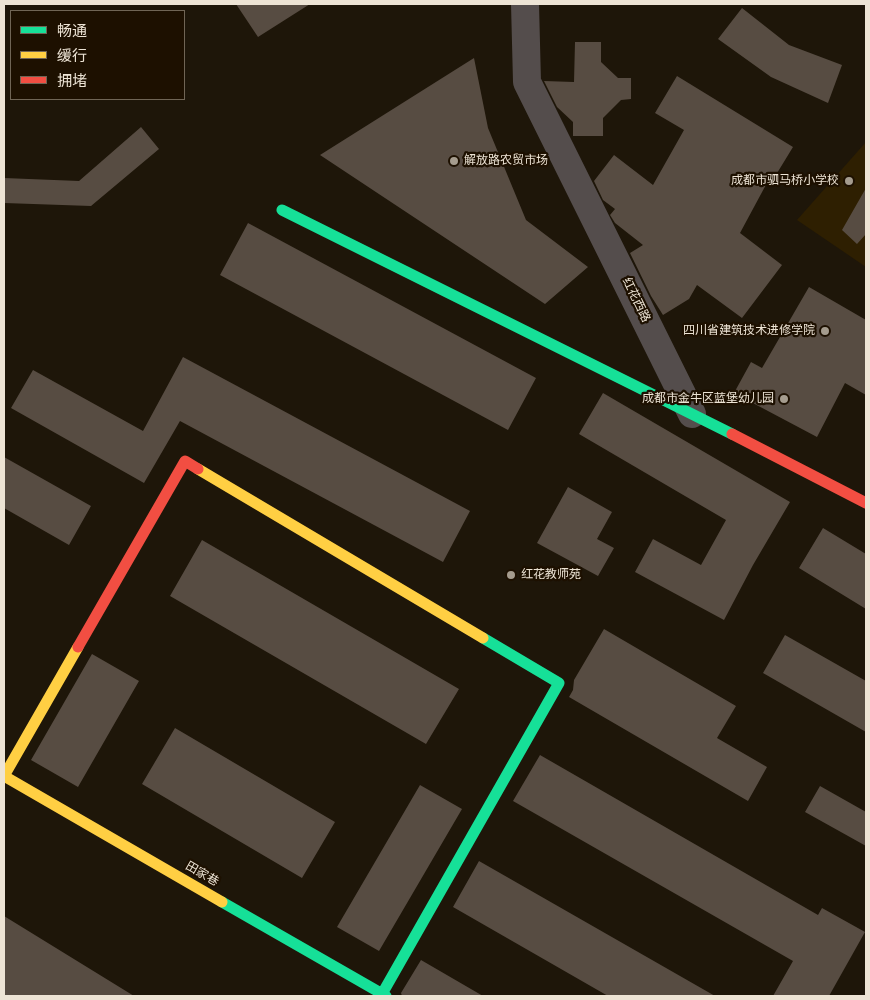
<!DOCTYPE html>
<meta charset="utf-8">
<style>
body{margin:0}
#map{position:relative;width:870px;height:1000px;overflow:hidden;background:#1e1609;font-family:"Noto Sans","Noto Sans SC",sans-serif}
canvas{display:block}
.frame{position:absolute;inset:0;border:5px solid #ede4d5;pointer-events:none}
.legend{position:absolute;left:10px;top:10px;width:175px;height:90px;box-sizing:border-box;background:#1d1000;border:1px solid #706555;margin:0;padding:6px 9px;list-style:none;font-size:15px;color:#ede4d5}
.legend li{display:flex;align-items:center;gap:10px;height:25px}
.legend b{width:25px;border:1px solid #706555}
</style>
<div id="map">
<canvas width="870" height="1000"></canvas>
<div class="frame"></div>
<ul class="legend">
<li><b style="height:6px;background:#16e098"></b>畅通</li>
<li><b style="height:6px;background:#ffcf43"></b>缓行</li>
<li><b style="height:6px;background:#f24e42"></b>拥堵</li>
</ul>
</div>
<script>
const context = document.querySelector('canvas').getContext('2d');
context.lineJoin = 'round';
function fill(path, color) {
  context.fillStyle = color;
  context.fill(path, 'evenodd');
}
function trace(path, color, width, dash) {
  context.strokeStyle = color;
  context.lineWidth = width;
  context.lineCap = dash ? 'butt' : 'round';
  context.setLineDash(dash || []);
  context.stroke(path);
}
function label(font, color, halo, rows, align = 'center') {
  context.font = font + ' "Noto Sans","Noto Sans SC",sans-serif';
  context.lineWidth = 4.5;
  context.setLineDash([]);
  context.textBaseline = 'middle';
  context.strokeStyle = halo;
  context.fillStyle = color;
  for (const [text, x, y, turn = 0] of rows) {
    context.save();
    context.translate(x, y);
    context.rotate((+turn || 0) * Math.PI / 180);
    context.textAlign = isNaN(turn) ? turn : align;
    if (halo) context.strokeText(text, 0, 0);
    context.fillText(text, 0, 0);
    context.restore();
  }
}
const built = new Path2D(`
 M866 142V267L797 220Z`);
const building = new Path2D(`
 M236 4H310L258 37Z
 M742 8 789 45 842 65 828 103 771 77 718 39Z
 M575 42H601V62L618 78H631V99L621 100 603 118V136H573V122L557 107 544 81 574 82Z
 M474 58 488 128 526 220 588 267 545 304 320 155Z
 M677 76 793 147 771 183 768 181 740 233 782 265 742 318 697 285 689 299 663 315 651 296 630 253 643 245 615 223 610 215 615 209 603 200 594 181 614 155 653 185 684 130 655 113Z
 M141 127 159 149 91 206 4 203V178L79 181Z
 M866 188V234L857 244 842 230Z
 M248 223 536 378 508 430 220 275Z
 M809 287 866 320V395L845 383 817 437 734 393 751 362 762 368Z
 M183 357 470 511 443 562 180 421 144 483 11 408 33 370 143 431Z
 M603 393 790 502 753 565 724 620 635 572 653 539 701 565 726 520 579 434Z
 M4 457 91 506 69 545 4 508Z
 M568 487 612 512 597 539 614 548 598 576 537 543Z
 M823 528 866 554V609L799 568Z
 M202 540 459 689 426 744 170 596Z
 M604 629 736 706 717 738 767 767 748 801 569 697 573 690 574 680Z
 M785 635 866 681V732L763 673Z
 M92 654 139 681 78 787 31 760Z
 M175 728 335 822 302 878 142 784Z
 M540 755 818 915 822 908 865 932 829 996H773L793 961 513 801Z
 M420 785 462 809 379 951 337 927Z
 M820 786 866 812V846L805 812Z
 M479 861 715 996H608L453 907Z
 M4 916 134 996H4Z
 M421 960 483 996H402L401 993Z`);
const street = new Path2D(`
 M525 4 527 82 692 414`);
const fast = new Path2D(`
 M282 210 732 434
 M222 902 386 996
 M382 994 559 683 483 638`);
const slow = new Path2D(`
 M198 469 483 638
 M78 647 4 776 222 902`);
const jam = new Path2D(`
 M732 434 866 503
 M78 647 185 461 198 469`);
const markers = [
 [454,161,5,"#a59c8e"],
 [849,181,5,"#a59c8e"],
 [825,331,5,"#a59c8e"],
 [784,399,5,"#a59c8e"],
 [511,575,5,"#a59c8e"]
];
const poiNames = [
 ["解放路农贸市场",464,161,"left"],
 ["成都市驷马桥小学校",839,181],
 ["四川省建筑技术进修学院",815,331],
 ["成都市金牛区蓝堡幼儿园",774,399],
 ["红花教师苑",521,575,"left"]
];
const streetNames = [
 ["红花西路",636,300,64],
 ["田家巷",202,874,30]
];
fill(built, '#2e1f01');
fill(building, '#574c42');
trace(street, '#544d4c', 28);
trace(fast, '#16e098', 11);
trace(slow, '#ffcf43', 11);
trace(jam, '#f24e42', 11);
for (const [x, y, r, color] of markers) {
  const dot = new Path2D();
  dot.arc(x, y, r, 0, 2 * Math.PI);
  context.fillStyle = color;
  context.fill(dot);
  trace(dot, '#1d1000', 2);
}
label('12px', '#ede4d5', '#1d1000', poiNames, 'right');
label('12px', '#ede4d5', '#1d1000', streetNames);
</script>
